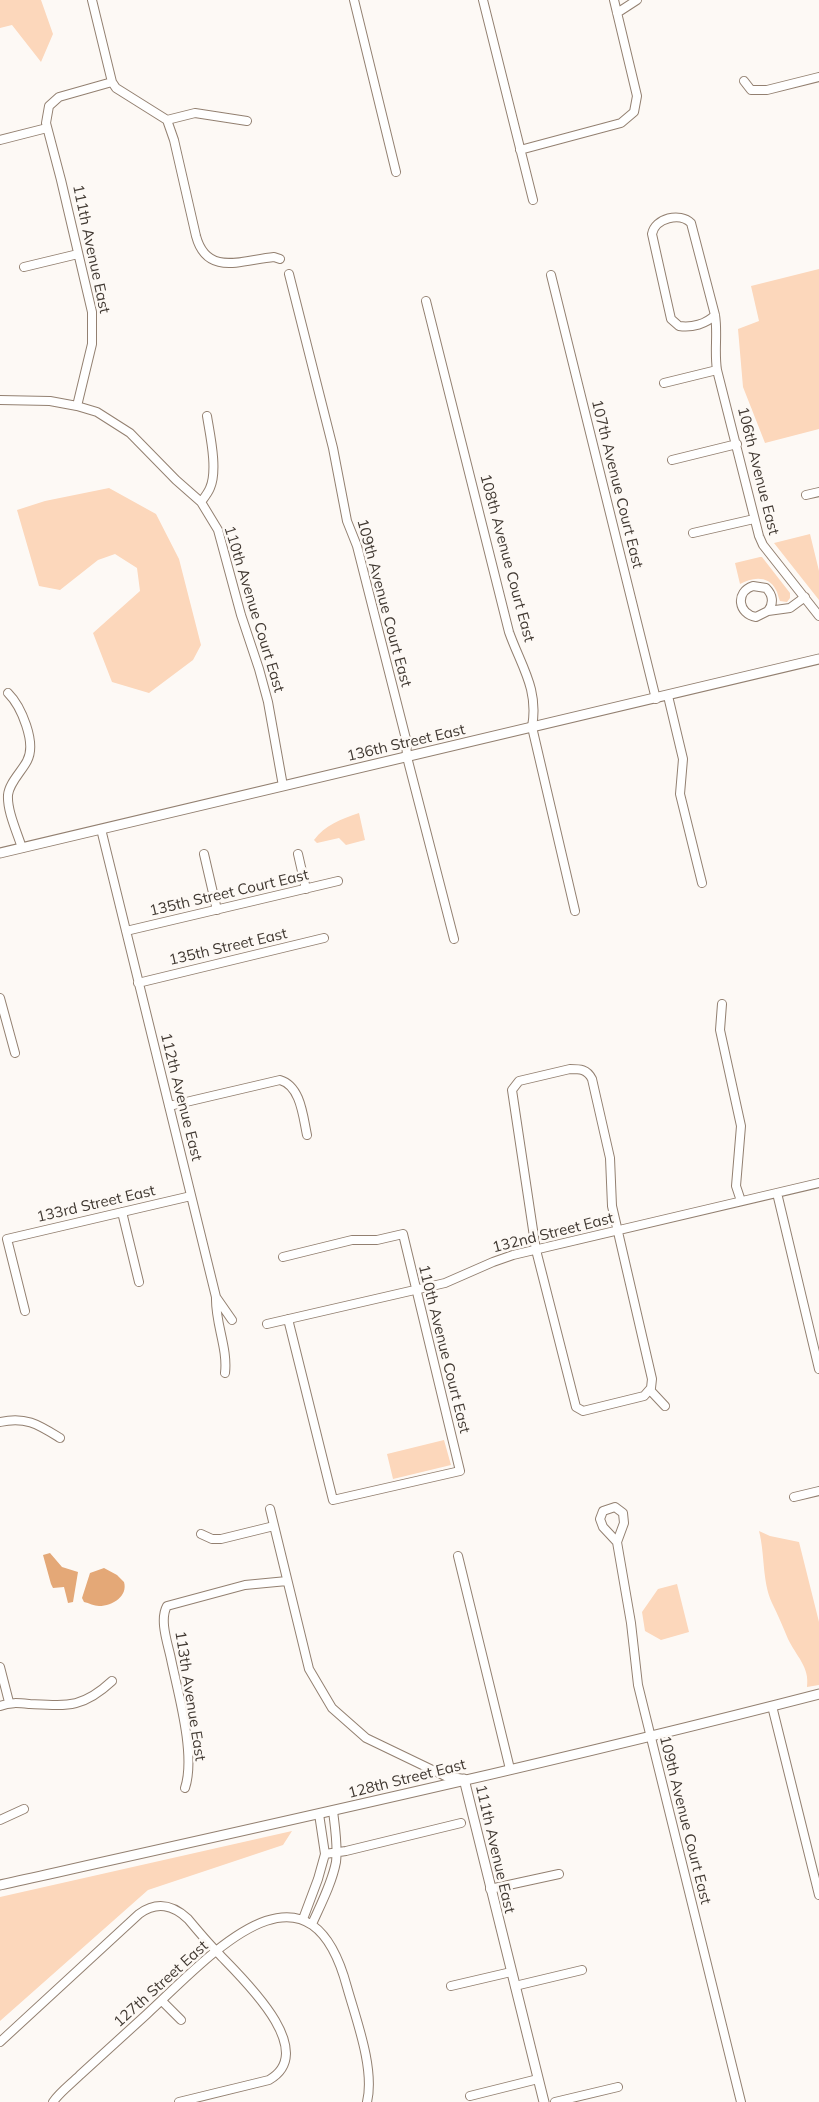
<!DOCTYPE html>
<style>
body{margin:0}
canvas{display:block;background:#fdf9f5}
</style>
<canvas width="819" height="2102"></canvas>
<script>
const context = document.querySelector('canvas').getContext('2d');
context.lineJoin = 'round';
function fill(path, color) {
  context.fillStyle = color;
  context.fill(path, 'evenodd');
}
function trace(path, color, width, dash) {
  context.strokeStyle = color;
  context.lineWidth = width;
  context.lineCap = dash ? 'butt' : 'round';
  context.setLineDash(dash || []);
  context.stroke(path);
}
function label(font, color, halo, rows, align = 'center') {
  context.font = font + ' Mulish,sans-serif';
  context.lineWidth = 5;
  context.setLineDash([]);
  context.textBaseline = 'middle';
  context.strokeStyle = halo;
  context.fillStyle = color;
  for (const [text, x, y, turn = 0] of rows) {
    context.save();
    context.translate(x, y);
    context.rotate((+turn || 0) * Math.PI / 180);
    context.textAlign = isNaN(turn) ? turn : align;
    if (halo) context.strokeText(text, 0, 0);
    context.fillText(text, 0, 0);
    context.restore();
  }
}
const green = new Path2D(`
 M0 0H41L53 34 41 62 12 25 0 28Z
 M819 269V429L765 443 743 387 738 329 759 321 751 286Z
 M109 488 156 514 179 559 201 645 193 660 149 693 112 682 93 633 140 591 137 568 115 554 98 560 60 590 39 586 17 510 45 501Z
 M810 534 819 571V600L774 543Z
 M760 557H762L790 593V598L787 602 780 601C778 597 778 593 776 590 769 575 752 577 740 584L735 563Z
 M359 813 365 840 346 845 339 838 317 843 314 840C325 825 341 819 359 813Z
 M444 1440 451 1465 393 1479 387 1454Z
 M759 1531 770 1536 799 1542 819 1622V1685L807 1687C810 1667 796 1656 788 1639 783 1627 778 1615 772 1603 762 1581 765 1554 759 1531Z
 M677 1584 689 1632 661 1640 645 1631 642 1612 658 1589Z
 M292 1831 283 1845 148 1890 0 2021V1897Z`);
const water = new Path2D(`
 M50 1553 62 1567 78 1572 73 1602 68 1603 64 1587 53 1588 51 1584 43 1555Z
 M104 1568 117 1575 124 1582C128 1596 113 1606 99 1606 94 1606 89 1603 84 1602L82 1598 90 1573Z`);
const minor = new Path2D(`
 M92 0 112 82
 M354 0 396 172
 M483 0 533 200
 M617 13 637 0
 M744 81 751 90H767L819 77
 M167 120 174 140 196 236C207 277 242 260 274 257L280 259
 M0 140 47 128
 M520 150 621 123 634 112 637 96 614 0
 M24 267 78 254
 M289 274 333 448 347 521 357 546 406 739 407 757 454 939
 M551 275 656 699
 M426 301 509 632C521 666 539 689 532 727L575 911
 M715 315C706 324 692 328 679 326L671 319 652 234C655 218 680 212 691 223L715 315C718 333 714 351 717 370L759 536 763 545 819 616
 M664 383 717 370
 M0 400 50 401 77 406 97 412 130 433 176 480 201 502 218 530 241 615 259 669 268 702 283 786
 M77 406 92 344V312L61 180 46 123 49 106 59 97 112 82 116 88 167 120 195 113 247 121
 M672 460 737 444
 M806 495 819 492
 M201 502C204 498 208 493 210 488 218 470 210 435 207 416
 M693 533 754 519
 M768 611 756 617C738 614 735 592 753 586L766 588C773 595 774 603 768 611L790 608 805 597
 M8 693C21 706 37 743 27 761 22 771 9 783 8 795 7 811 17 832 22 848
 M668 696 683 759 680 794 702 883
 M101 829 216 1297C215 1323 228 1348 225 1373
 M204 854 217 910
 M298 854 306 889
 M126 931 338 881
 M138 983 324 938
 M0 998 15 1053
 M722 1004 720 1030 741 1126 736 1186 741 1201
 M570 1069C580 1069 587 1069 592 1079L610 1158 612 1206 652 1379 651 1388 644 1396 583 1411 576 1407 536 1250 512 1090 519 1081Z
 M169 1106 280 1080C301 1086 303 1117 307 1135
 M777 1193 819 1369
 M122 1212 139 1282
 M283 1257 352 1240H377L403 1234 460 1471 333 1500 288 1319
 M216 1297 232 1320
 M25 1311 7 1239 191 1196
 M267 1324 445 1283 493 1262 513 1255 819 1183
 M650 1390 665 1406
 M0 1422C26 1416 39 1425 60 1438
 M794 1497 819 1491
 M270 1509 309 1669 332 1708 366 1738 445 1776 464 1779
 M201 1534 212 1539H221L274 1526
 M617 1542 624 1523 623 1513 615 1507 603 1511 600 1519 603 1527 617 1542 631 1623 638 1685 741 2102
 M458 1556 510 1769
 M0 1667 9 1702
 M0 1706C10 1702 19 1703 30 1704 68 1706 83 1708 112 1681
 M772 1706 819 1895
 M185 1788C196 1755 178 1693 171 1659 168 1644 159 1620 167 1606L245 1585 287 1581
 M0 1820 24 1809
 M325 1854 346 1851 461 1823
 M490 1889 559 1874
 M303 1919 318 1879 325 1854 319 1814
 M312 1924C321 1904 332 1883 336 1862 338 1845 335 1828 333 1811
 M451 1986 511 1972
 M515 1986 582 1970
 M162 2001 181 2020
 M0 2042 139 1914C157 1901 173 1905 188 1919 198 1931 208 1943 219 1954 242 1978 320 2051 269 2080L179 2102
 M470 2096 538 2079
 M53 2102C60 2092 71 2084 80 2075 102 2055 125 2034 147 2014 207 1959 308 1842 347 1987 356 2019 375 2069 367 2102
 M555 2102 618 2087`);
const tertiary = new Path2D(`
 M0 853 819 659
 M464 1779 544 2102
 M0 1885C274 1824 547 1764 819 1694`);
const streetNames = [
 ["111th Avenue East",91,249,78],
 ["106th Avenue East",758,471,76],
 ["107th Avenue Court East",617,484,76],
 ["108th Avenue Court East",507,558,75],
 ["109th Avenue Court East",384,603,75],
 ["110th Avenue Court East",254,609,73],
 ["136th Street East",406,743,-13],
 ["135th Street Court East",229,893,-13],
 ["135th Street East",228,947,-13],
 ["112th Avenue East",181,1097,76],
 ["133rd Street East",96,1204,-13],
 ["132nd Street East",553,1233,-14],
 ["110th Avenue Court East",444,1349,76],
 ["113th Avenue East",190,1696,81],
 ["128th Street East",407,1779,-14],
 ["109th Avenue Court East",685,1820,76],
 ["111th Avenue East",495,1849,77],
 ["127th Street East",161,1984,-42]
];
fill(green, '#fcd7bb');
fill(water, '#e4a877');
trace(minor, '#938071', 10);
trace(tertiary, '#938071', 11);
trace(minor, '#fff', 8);
trace(tertiary, '#fff', 9);
label('15px', '#403831', '#fdf9f5', streetNames);
</script>
